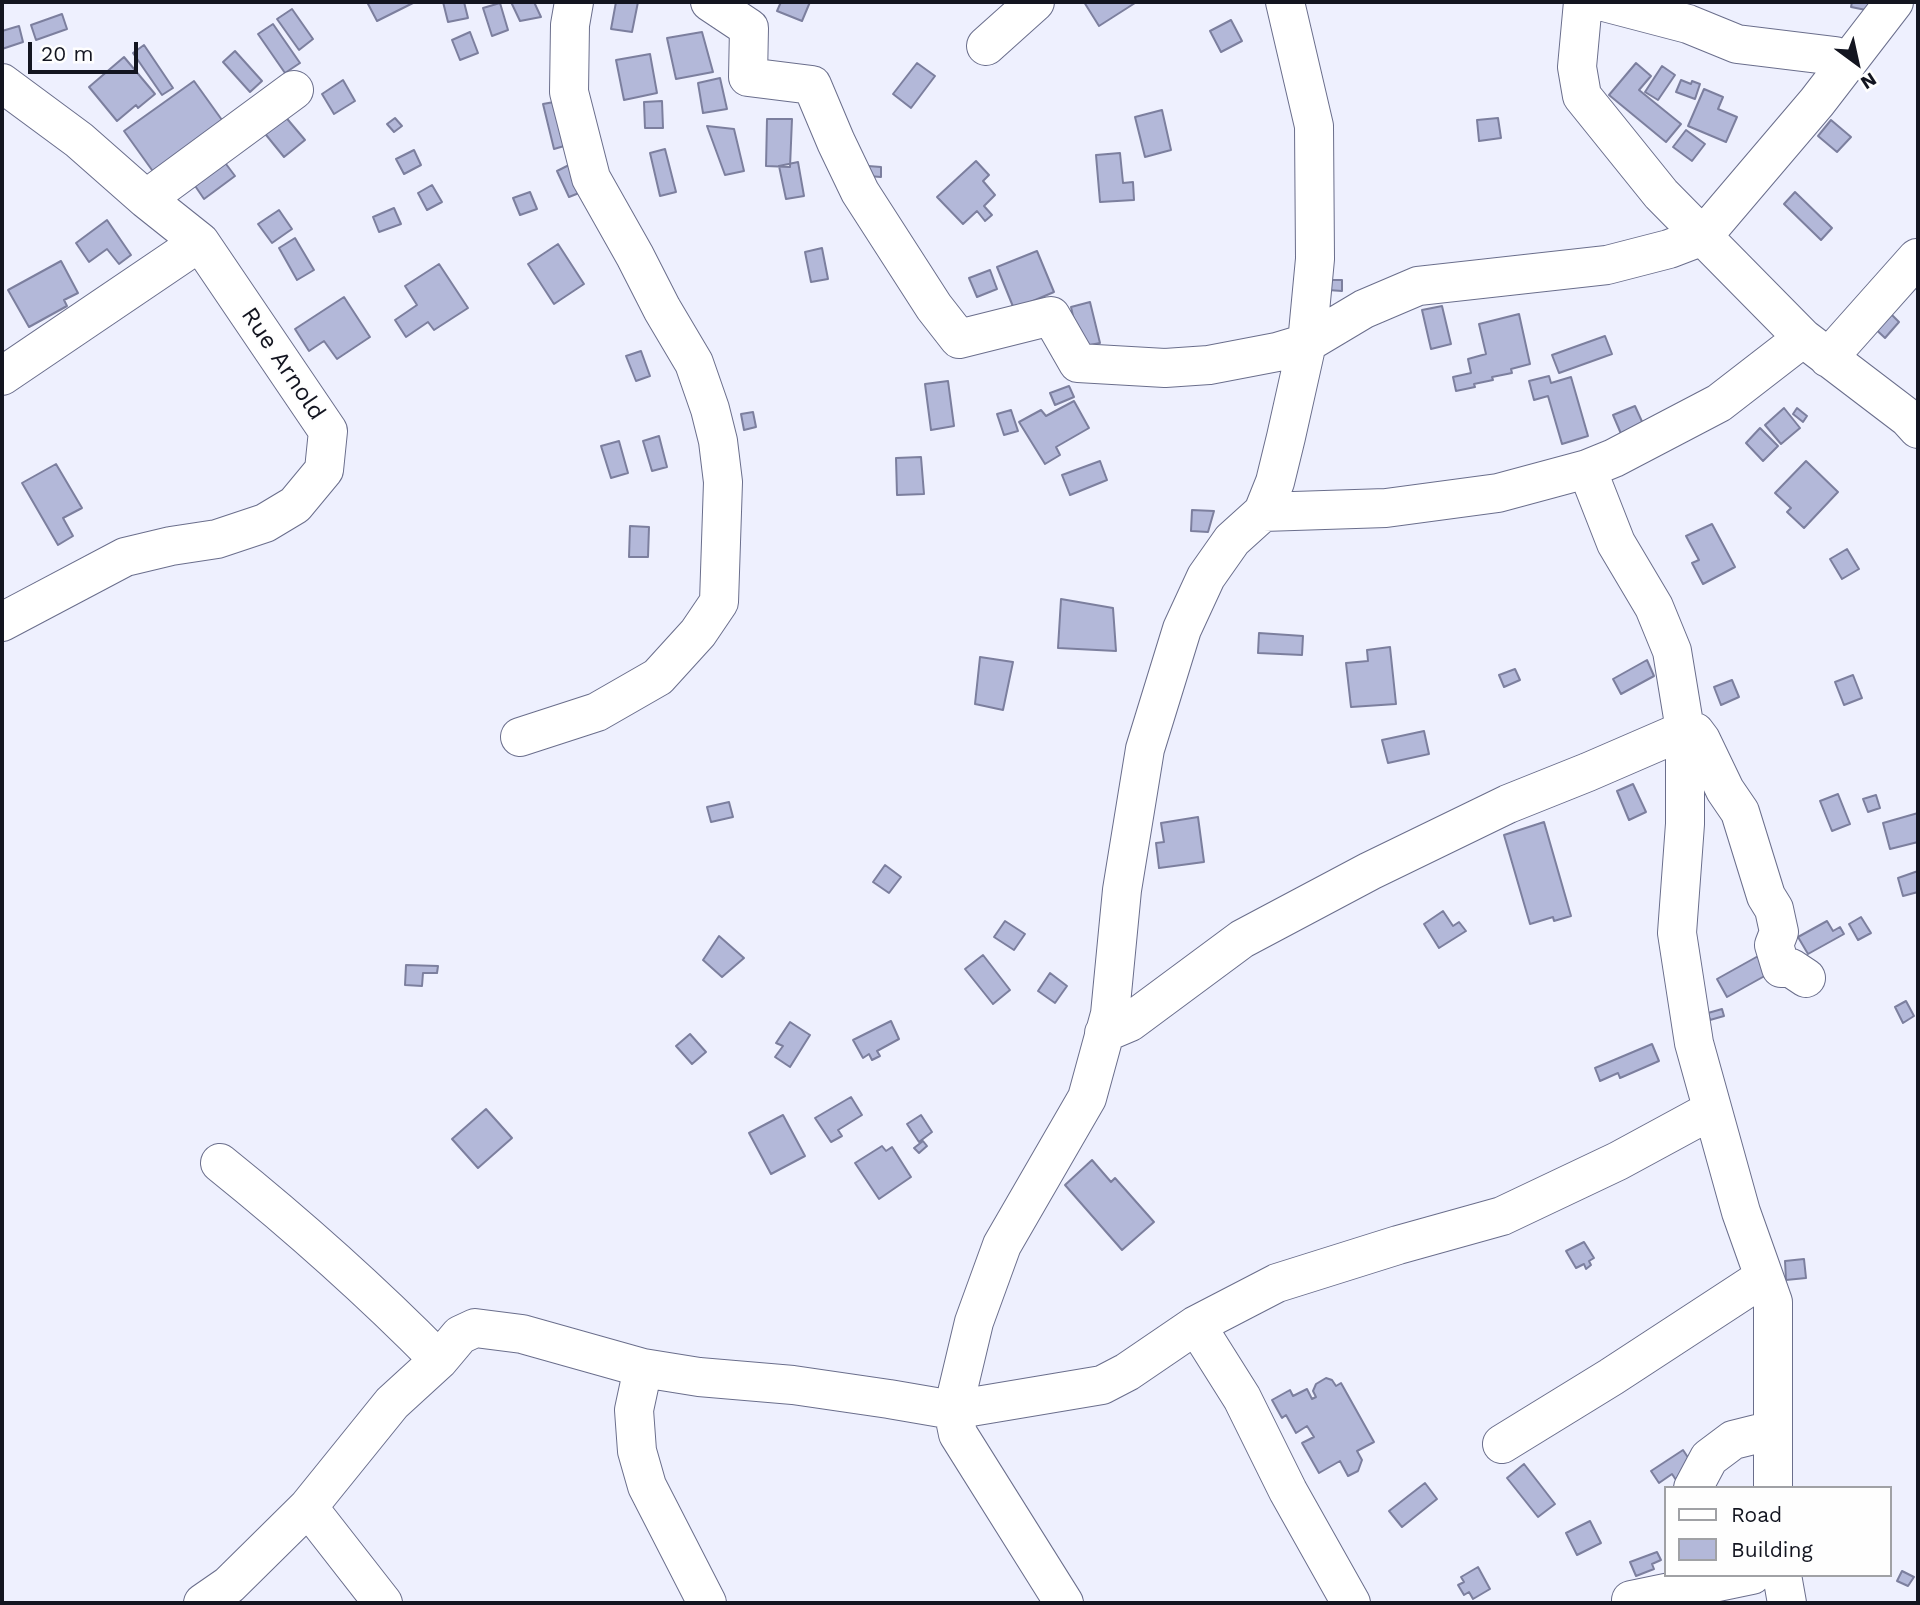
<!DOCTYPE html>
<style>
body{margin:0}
#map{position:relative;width:1920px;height:1605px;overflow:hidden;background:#eef0fe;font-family:"Work Sans",sans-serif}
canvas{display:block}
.frame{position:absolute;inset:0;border:4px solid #131520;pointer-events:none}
.legend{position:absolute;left:1664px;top:1486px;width:228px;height:91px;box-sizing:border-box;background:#fefefe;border:2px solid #a0a1a5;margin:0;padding:9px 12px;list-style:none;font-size:21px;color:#131520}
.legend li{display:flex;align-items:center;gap:14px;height:35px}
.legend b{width:35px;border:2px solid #a0a1a5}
.north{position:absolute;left:1822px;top:28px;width:70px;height:70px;-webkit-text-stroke:5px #fefefe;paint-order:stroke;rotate:147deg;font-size:19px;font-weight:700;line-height:28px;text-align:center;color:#131520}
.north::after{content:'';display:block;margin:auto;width:24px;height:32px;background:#131520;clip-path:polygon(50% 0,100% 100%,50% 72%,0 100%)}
.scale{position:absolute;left:28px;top:42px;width:110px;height:32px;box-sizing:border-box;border:4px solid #131520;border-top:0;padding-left:9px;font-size:21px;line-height:24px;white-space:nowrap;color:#131520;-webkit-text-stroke:5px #fefefe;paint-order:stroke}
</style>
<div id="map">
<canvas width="1920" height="1605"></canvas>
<div class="frame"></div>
<ul class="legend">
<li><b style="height:9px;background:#fff"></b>Road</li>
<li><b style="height:19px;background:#b3b8d9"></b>Building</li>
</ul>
<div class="north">N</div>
<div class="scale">20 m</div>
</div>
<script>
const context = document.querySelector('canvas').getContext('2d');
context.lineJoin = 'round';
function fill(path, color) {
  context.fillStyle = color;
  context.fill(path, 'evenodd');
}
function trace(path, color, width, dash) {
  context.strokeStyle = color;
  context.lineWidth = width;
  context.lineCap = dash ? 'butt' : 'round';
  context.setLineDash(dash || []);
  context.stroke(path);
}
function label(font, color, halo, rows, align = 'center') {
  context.font = font + ' "Work Sans",sans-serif';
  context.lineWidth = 5;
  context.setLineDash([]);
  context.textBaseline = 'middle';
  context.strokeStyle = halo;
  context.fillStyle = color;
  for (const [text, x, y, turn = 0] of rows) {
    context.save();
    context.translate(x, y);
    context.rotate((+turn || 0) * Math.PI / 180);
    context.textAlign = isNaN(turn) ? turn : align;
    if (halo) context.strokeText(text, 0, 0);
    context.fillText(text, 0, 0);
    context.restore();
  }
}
const building = new Path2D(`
 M367 2H415L377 21Z
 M443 2H464L468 18 448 22Z
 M511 2H534L541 17 520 21Z
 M616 2H638L632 32 611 29Z
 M781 2H810L802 21 777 11Z
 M1084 2H1134L1135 3 1099 26Z
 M1852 2H1873L1871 11 1851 7Z
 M500 3 508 30 492 36 483 8Z
 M292 9 313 39 299 50 277 19Z
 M62 14 67 29 36 40 31 25Z
 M1231 20 1242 41 1221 52 1210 31Z
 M273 24 300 63 285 73 258 34Z
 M19 26 23 42 2 49V31Z
 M470 32 478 53 460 60 452 40Z
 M702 32 713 72 676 79 667 38Z
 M144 45 173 88 162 95 133 53Z
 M235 51 262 81 250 92 223 62Z
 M650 54 657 93 624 100 616 60Z
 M124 57 155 94 138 108 136 105 117 121 89 87Z
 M917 63 935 76 911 108 893 94Z
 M1636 63 1651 76 1639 90 1681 124 1666 142 1609 95Z
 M1662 66 1675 75 1658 100 1645 92Z
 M720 78 727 109 703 113 698 83Z
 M343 80 355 101 334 114 322 94Z
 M1681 80 1691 84 1692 81 1700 84 1695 99 1676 92Z
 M194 81 227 127 157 177 124 131Z
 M1704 89 1723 97 1718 109 1737 117 1726 142 1688 126Z
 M662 101 663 128H645L644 102Z
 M554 102 571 144 554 149 543 104Z
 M278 108 305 140 284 157 258 125Z
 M1162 110 1171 150 1145 157 1135 117Z
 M395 118 402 126 394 132 387 124Z
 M1498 118 1501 138 1479 141 1477 120Z
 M767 119H792L790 167 766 166Z
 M1831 120 1851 137 1837 152 1818 136Z
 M707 126 734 129 744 171 725 175Z
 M1686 130 1705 144 1692 161 1673 147Z
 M665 149 676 192 660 196 650 153Z
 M414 150 421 165 404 174 396 159Z
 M217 152 235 176 204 199 187 174Z
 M1120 153 1123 183 1133 182 1134 200 1100 202 1096 155Z
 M976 161 989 175 983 181 995 195 984 206 992 215 985 221 977 211 963 224 937 197Z
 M798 162 804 196 786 199 779 166Z
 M571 164 584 191 569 197 557 171Z
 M868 166 881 167V177L867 176Z
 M432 185 442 202 427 210 418 193Z
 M530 192 537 209 520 215 513 198Z
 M1795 192 1832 228 1821 240 1784 204Z
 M394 208 401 224 379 232 373 217Z
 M279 210 292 229 272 243 258 224Z
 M107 220 131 255 119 264 107 249 89 262 76 243Z
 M295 238 314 270 297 280 279 248Z
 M558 244 584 284 554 304 528 264Z
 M822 248 828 279 811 282 805 252Z
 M1037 251 1054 292 1014 309 997 267Z
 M61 261 78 293 64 300 67 306 29 327 8 290Z
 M439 264 468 308 434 330 428 322 406 337 395 320 417 305 405 286Z
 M990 270 997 289 977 297 969 278Z
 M1328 280H1342V291L1328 290Z
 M344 297 370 337 337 359 324 341 309 351 295 329Z
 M1090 302 1100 343 1080 347 1071 307Z
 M1442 306 1451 344 1431 349 1422 310Z
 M1883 306 1899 322 1885 338 1868 322Z
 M1519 314 1530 364 1511 369 1512 373 1492 377 1493 380 1474 384 1475 387 1456 391 1453 377 1471 373 1468 359 1486 354 1479 324Z
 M1605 336 1612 354 1559 373 1552 355Z
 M641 351 650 376 636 381 626 356Z
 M1549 376 1551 383 1571 377 1588 436 1562 444 1548 396 1534 400 1529 381Z
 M948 381 954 426 931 430 925 384Z
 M1069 386 1074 397 1055 405 1050 393Z
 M1074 401 1089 428 1056 447 1060 455 1045 464 1019 422 1041 410 1046 416Z
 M1635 406 1644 426 1622 436 1613 415Z
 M1784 408 1800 428 1781 444 1765 425Z
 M1797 408 1807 416 1803 422 1793 414Z
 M1011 410 1018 431 1004 435 997 414Z
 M753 412 756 427 744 430 741 414Z
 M1760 428 1778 446 1763 461 1746 443Z
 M659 436 667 467 652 471 643 441Z
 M619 441 628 473 611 478 601 446Z
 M921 457 924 494 897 495 896 458Z
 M1100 461 1107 480 1070 495 1062 475Z
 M1806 461 1838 492 1804 528 1787 512 1791 508 1775 493Z
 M56 464 82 508 63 518 73 536 58 545 22 483Z
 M1192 510 1214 511 1208 532 1191 531Z
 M1712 524 1735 567 1703 584 1692 563 1699 560 1686 536Z
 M630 526 649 527 648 557H629Z
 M1847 549 1859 569 1842 579 1830 559Z
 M1061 599 1113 608 1116 651 1058 648Z
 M1259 633 1303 636 1302 655 1258 653Z
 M1390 647 1396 704 1351 707 1346 663 1368 661 1367 650Z
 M980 657 1013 662 1003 710 975 704Z
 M1647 660 1654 676 1621 694 1613 679Z
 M1515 669 1520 680 1504 687 1499 675Z
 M1853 675 1862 698 1844 705 1835 682Z
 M1732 680 1739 697 1721 705 1714 687Z
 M1424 731 1429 754 1388 763 1382 740Z
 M1633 784 1646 812 1629 820 1617 791Z
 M1838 794 1850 824 1832 831 1820 801Z
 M1876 795 1880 808 1868 812 1863 799Z
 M729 802 733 817 711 822 707 807Z
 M1918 813V842L1890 849 1883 823Z
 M1198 817 1204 862 1159 868 1156 843 1164 842 1161 823Z
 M1544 822 1571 916 1554 921 1553 917 1530 924 1504 835Z
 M885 865 901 877 889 893 873 882Z
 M1918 871V892L1903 896 1898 878Z
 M1443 911 1453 926 1459 922 1466 931 1439 948 1424 924Z
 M1861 917 1871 933 1858 940 1849 924Z
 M1005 921 1025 934 1014 950 994 937Z
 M1827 921 1833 931 1840 927 1844 934 1808 954 1798 937Z
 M719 936 744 958 722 977 703 960Z
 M983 955 1010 990 993 1004 965 969Z
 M1760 955 1770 973 1727 997 1717 979Z
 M406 965 438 966 437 973H423L422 986 405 985Z
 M1050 973 1067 986 1055 1003 1038 991Z
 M1906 1001 1914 1016 1903 1023 1895 1007Z
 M1722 1009 1724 1016 1710 1020 1708 1013Z
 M891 1021 899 1039 877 1051 880 1056 872 1060 869 1054 863 1058 853 1040Z
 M790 1022 810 1035 790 1067 775 1057 783 1046 776 1043Z
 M690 1034 706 1052 692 1064 676 1046Z
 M1652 1044 1659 1061 1620 1078 1618 1073 1600 1081 1595 1068Z
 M851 1097 862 1115 838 1130 842 1136 831 1142 815 1118Z
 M486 1109 512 1138 478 1168 452 1139Z
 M783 1115 805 1156 771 1174 749 1133Z
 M921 1115 932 1132 919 1142 907 1124Z
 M923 1141 927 1146 919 1153 914 1148Z
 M882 1146 886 1151 892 1147 911 1177 879 1199 855 1163Z
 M1092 1160 1111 1182 1115 1178 1154 1222 1122 1250 1065 1185Z
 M1584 1242 1594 1258 1589 1261 1591 1265 1586 1269 1584 1264 1576 1268 1566 1251Z
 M1804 1259 1806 1278 1786 1280 1785 1261Z
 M1326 1378 1332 1380 1336 1386 1341 1383 1374 1442 1357 1451 1362 1460 1358 1471 1348 1476 1340 1461 1319 1473 1302 1443 1314 1437 1307 1426 1296 1433 1286 1415 1282 1418 1272 1400 1290 1390 1293 1396 1307 1389 1312 1399 1316 1397 1313 1391 1316 1384Z
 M1683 1450 1695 1468 1676 1480 1672 1474 1659 1483 1651 1471Z
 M1524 1464 1555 1504 1538 1517 1507 1478Z
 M1425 1483 1437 1499 1402 1527 1389 1511Z
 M1590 1521 1601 1543 1577 1555 1566 1533Z
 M1657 1552 1661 1560 1652 1564 1654 1569 1636 1576 1630 1562Z
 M1478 1567 1490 1589 1473 1599 1469 1592 1464 1595 1458 1585 1464 1582 1461 1577Z
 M1902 1571 1914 1577 1908 1586 1897 1581Z`);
const minor = new Path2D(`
 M710 2 749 28 748 77 812 85 836 142 860 192 934 307 959 339 1051 316 1078 363 1165 368 1209 365 1277 352 1307 343 1364 309 1418 286 1607 265 1669 249 1703 236 1817 102 1894 2
 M1583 2 1577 67 1582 96 1661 194 1803 338 1908 418 1918 429
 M1604 2 1688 24 1737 44 1835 56 1848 62
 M986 46 1035 2
 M2 83 79 140 146 199 200 242 328 431 324 470 295 505 265 523 217 539 171 546 125 557 2 622
 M146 199 294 90
 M1828 358 1917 258
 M2 376 200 242
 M1587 469 1616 543 1654 607 1672 651 1685 730V824L1677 933 1694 1043 1741 1212 1773 1302V1488
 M1263 512 1386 508 1498 493 1587 469 1614 458 1719 403 1803 338
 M1685 736 1695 732 1701 740 1725 790 1740 812 1766 896 1774 909 1779 932 1774 945 1781 968H1791L1806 978
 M520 737 597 712 658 677 698 633 719 602 723 482 718 441 710 409 694 363 662 309 635 256 591 178 569 92 570 25 574 2
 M1104 1033 1130 1022 1242 939 1370 871 1508 804 1588 772 1685 730
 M220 1163C297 1225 370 1290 439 1360
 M1196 1325 1242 1398 1288 1491 1351 1603
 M643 1368 634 1410 637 1451 647 1486 707 1603
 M1502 1444 1611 1377 1764 1277
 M1693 1488 1709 1458 1733 1440 1773 1430
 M308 1507 383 1603
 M1782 1575 1787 1603
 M1631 1600 1752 1575
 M203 1603 229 1585 308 1507 392 1403 439 1360 460 1335 475 1328 522 1334 643 1368 699 1377 793 1385 889 1399 953 1410 1102 1385 1127 1372 1196 1325 1277 1283 1398 1245 1502 1216 1618 1161 1712 1110
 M1064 1603 958 1434 953 1410 974 1322 1002 1245 1087 1098 1110 1014 1122 890 1145 749 1182 629 1206 577 1232 540 1263 512 1275 482 1286 437 1307 343 1315 259 1314 126 1285 2`);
const streetNames = [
 ["Rue Arnold",283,364,56]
];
fill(building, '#b3b8d9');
trace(building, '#7c7f9e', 2);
trace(minor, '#6a6e8c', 40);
trace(minor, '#fff', 38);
label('24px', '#131520', '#fefefe', streetNames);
</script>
